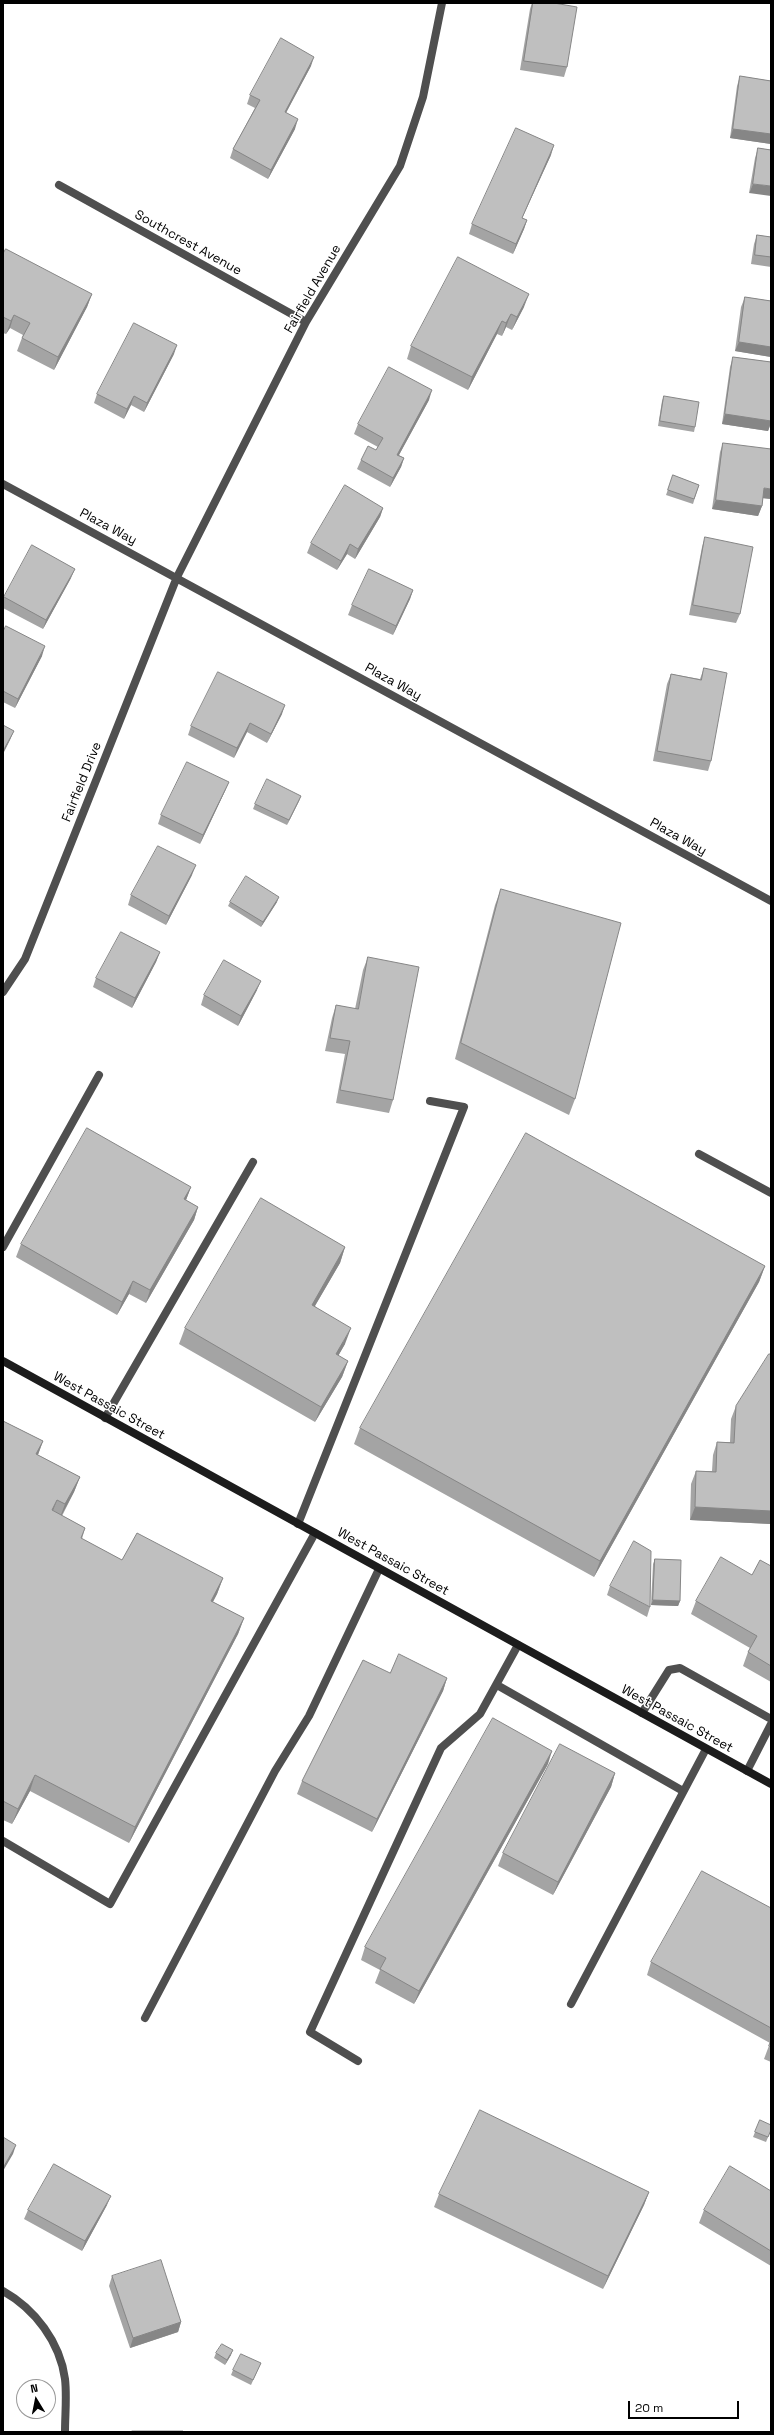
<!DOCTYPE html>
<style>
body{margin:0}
#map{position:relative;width:774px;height:2435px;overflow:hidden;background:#fff;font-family:"Space Grotesk",sans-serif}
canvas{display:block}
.frame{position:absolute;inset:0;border:4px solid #000;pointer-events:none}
.north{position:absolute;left:16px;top:2379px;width:40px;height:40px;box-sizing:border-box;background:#fff;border:1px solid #999;border-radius:50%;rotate:350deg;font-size:11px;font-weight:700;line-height:16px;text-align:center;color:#000}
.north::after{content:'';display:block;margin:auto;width:14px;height:18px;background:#000;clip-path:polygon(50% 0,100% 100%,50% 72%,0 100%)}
.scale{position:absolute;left:628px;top:2401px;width:111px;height:18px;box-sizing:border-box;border:2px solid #000;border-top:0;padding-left:5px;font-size:12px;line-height:14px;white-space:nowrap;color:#000;-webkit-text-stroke:3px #fff;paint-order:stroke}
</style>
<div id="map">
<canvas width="774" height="2435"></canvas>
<div class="frame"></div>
<div class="north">N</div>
<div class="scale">20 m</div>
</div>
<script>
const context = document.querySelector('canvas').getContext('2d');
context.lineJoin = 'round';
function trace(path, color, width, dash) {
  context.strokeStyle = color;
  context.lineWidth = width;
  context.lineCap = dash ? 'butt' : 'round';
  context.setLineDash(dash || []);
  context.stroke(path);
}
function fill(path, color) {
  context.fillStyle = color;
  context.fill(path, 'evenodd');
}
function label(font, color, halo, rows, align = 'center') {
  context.font = font + ' "Space Grotesk",sans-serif';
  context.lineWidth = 3;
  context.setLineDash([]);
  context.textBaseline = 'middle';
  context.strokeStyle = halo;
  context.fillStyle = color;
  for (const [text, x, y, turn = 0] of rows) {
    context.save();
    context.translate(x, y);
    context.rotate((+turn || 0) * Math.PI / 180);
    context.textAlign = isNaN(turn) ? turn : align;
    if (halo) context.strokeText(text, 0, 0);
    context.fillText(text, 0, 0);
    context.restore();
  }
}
const lane = new Path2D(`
 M3 1247 99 1075
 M105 1418 253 1162
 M298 1524 464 1107 430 1101
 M497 1685 683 1791
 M642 1713 669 1670 680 1668 771 1719
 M747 1771 771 1724
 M3 1841 110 1904 315 1533
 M571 2004 706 1749
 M145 2018 275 1771 309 1716 379 1569
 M358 2061 310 2032 441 1748 480 1714 518 1645`);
const street = new Path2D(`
 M59 185 306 322
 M3 484 771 901
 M3 992 25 959 177 577 306 322 400 166 423 97 442 3
 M699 1154 771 1193
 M3 2291C35 2309 60 2342 65 2379 67 2396 65 2415 65 2432`);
const secondary = new Path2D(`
 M3 1361 771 1784`);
const wall = new Path2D(`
 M532 3H554L567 67 564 77 520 70 530 9Z
 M311 66 286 113 295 129 268 179 230 158 233 149 255 108 247 104 250 95Z
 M740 76 771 81V144L730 138 737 86Z
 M758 148 771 150 749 193 755 158Z
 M551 155 522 218 527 220 524 229 513 254 469 234 472 224Z
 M757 235 771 237V267L751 264 754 244Z
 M3 254 92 294 87 307 54 370 17 351 23 335 10 328 6 334 3 333Z
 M745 297 771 301V357L735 351 741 307Z
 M524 307 512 330 506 327 502 336 497 334 468 390 407 359 411 346Z
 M174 354 144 412 131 405 124 419 94 403 97 394Z
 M733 357 771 362V423L768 431 722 424 730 367Z
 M664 396 695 427 694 432 658 426 662 401Z
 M429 400 399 455 404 458 401 467 390 487 357 469 361 460 376 450 378 447 354 434 358 424Z
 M723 443 771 499 763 498 762 506 758 516 712 509 720 452Z
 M673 475 699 485 693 504 666 495Z
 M383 508 380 517 355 559 347 554 337 570 307 553 311 543Z
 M705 537 740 614 736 623 689 615 702 547Z
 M71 578 43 629 3 608V599L4 597Z
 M413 590 410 599 393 635 348 615 352 605Z
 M3 632 42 656 15 708 3 702Z
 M704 668 711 761 708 771 653 761 667 684 671 674 700 679Z
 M282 714 267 743 247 732 234 758 188 735 191 726Z
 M229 782 225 791 200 844 158 824 161 815Z
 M301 796 299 801 287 825 253 809 255 804Z
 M192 875 166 925 128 905 131 895Z
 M501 889 575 1099 569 1115 455 1059 495 905Z
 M230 902H277L261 927 228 906Z
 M160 952 156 962 132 1008 93 987 96 978Z
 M368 957 393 1100 389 1113 336 1103 345 1054 325 1051 332 1018 336 1005 355 1009 363 970Z
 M257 990 238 1026 201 1005 204 995Z
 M191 1187 186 1200 198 1207 194 1220 146 1303 129 1294 117 1315 16 1257 21 1244Z
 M345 1247 340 1263 315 1306 345 1344 338 1356 348 1361 342 1377 315 1422 179 1344 185 1328Z
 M765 1266 759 1282 594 1577 354 1444 360 1428Z
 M771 1354V1524L690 1520 691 1484 696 1471H712L713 1455 717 1442H730L731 1419 736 1406Z
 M3 1421 43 1441 38 1455 80 1477 74 1492 62 1516 85 1528 82 1539 122 1560 223 1578 217 1594 213 1602 244 1618 238 1634 129 1843 30 1791 12 1824 3 1820Z
 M655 1559 680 1601 678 1606 651 1605 653 1564Z
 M771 1566V1682L743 1666 748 1652 750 1648 691 1614 696 1601 752 1575Z
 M610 1586 650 1607 647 1617 607 1595Z
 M390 1673 447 1678 443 1691 372 1832 297 1794 302 1781Z
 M548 1764 414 2004 375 1983 380 1970 361 1960 365 1947Z
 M615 1773 611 1787 553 1895 498 1866 503 1853Z
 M771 1908V2062L764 2059 770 2043 647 1975 651 1962Z
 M760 2120 771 2130 766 2142 753 2137Z
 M771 2191V2266L699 2223 704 2210Z
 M649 2192 644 2205 603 2289 434 2207 439 2194Z
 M107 2205 82 2251 24 2219 28 2210Z
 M112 2276 181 2322 178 2332 130 2348 109 2286Z
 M216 2353 231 2355 225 2365 214 2358Z
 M261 2363 251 2385 231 2375 233 2370Z`);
const shadedWall = new Path2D(`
 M314 57 311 66 281 122 285 112Z
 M298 119 295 129 268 179 271 170Z
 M733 129 771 134V144L730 138Z
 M554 145 551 155 518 227 522 218Z
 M753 184 771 186V196L749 193Z
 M527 220 524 229 513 254 516 244Z
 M92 294 87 307 54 370 58 357Z
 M529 294 524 307 512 330 517 317Z
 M511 314 506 327 502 336 506 323Z
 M14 315 10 328 6 334 11 321Z
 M502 321 497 334 468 390 472 377Z
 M739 342 771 347V357L735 351Z
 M177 345 174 354 144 412 147 403Z
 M432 390 429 400 394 464 397 455Z
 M134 396 131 405 124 419 127 409Z
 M725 414 771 421V423L768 431 722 424Z
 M404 458 401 467 390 487 393 478Z
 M764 488 771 489V499L761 498Z
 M716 500 762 506 758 516 712 509Z
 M383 508 380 517 355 559 358 549Z
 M350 544 347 554 337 570 341 561Z
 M75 569 71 578 43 629 46 620Z
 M413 590 410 599 393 635 396 626Z
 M45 646 42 656 15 708 18 699Z
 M285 705 282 714 267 743 271 734Z
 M250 723 247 732 234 758 237 748Z
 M14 731 10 740 3 754V751Z
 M229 782 225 791 200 844 203 835Z
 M301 796 299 801 287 825 289 820Z
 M196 865 192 875 166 925 169 916Z
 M279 897 277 902 261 927 263 922Z
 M160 952 156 962 132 1008 135 998Z
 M261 981 257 990 238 1026 241 1016Z
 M191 1187 186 1200 184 1199Z
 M198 1207 194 1220 146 1303 150 1290Z
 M345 1247 340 1263 306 1321 312 1305Z
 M765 1266 759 1282 594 1577 600 1561Z
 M133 1281 129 1294 117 1315 122 1302Z
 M351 1328 345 1344 330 1370 336 1354Z
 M348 1361 342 1377 315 1422 321 1407Z
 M43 1441 37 1457 36 1454Z
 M80 1477 74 1492 59 1520 65 1504Z
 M57 1500 51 1516 52 1510Z
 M695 1507 771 1511V1524L690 1520Z
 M223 1578 217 1594 205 1616 211 1601Z
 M653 1600 680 1601 678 1606 651 1605Z
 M244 1618 238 1634 129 1843 135 1827Z
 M447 1678 443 1691 372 1832 377 1819Z
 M552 1751 548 1764 414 2004 419 1991Z
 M615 1773 611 1787 553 1895 558 1882Z
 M35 1775 30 1791 12 1824 18 1809Z
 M16 2145 13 2154 3 2171V2168Z
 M649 2192 644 2205 603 2289 608 2276Z
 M111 2196 107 2205 82 2251 85 2241Z
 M181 2322 178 2332 130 2348 133 2338Z
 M233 2350 231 2355 225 2365 227 2360Z`);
const building = new Path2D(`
 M533 3H554L577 7 567 67 524 61Z
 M281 38 314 57 285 112 298 119 271 170 233 149 260 100 250 95Z
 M740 76 771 81V134L733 129Z
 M516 128 554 145 522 218 527 220 516 244 472 224Z
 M758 148 771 150V186L753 184Z
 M757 235 771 237V257L755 255Z
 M6 249 92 294 58 357 22 338 30 323 14 315 11 321 3 317V254Z
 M458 257 529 294 517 317 511 314 506 323 502 321 472 377 411 346Z
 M745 297 771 301V347L739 342Z
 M134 323 177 345 147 403 134 396 127 409 97 394Z
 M733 357 771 362V421L725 414Z
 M389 367 432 390 397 455 404 458 393 478 361 460 368 446 376 450 383 438 358 424Z
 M664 396 699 402 695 427 660 421Z
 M723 443 771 449V489L764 488 762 506 716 500Z
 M673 475 699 485 694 499 668 490Z
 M345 485 383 508 358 549 350 544 341 561 311 543Z
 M705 537 753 547 740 614 693 605Z
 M32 545 75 569 46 620 4 597Z
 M369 569 413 590 396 626 352 605Z
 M6 626 45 646 18 699 3 691V632Z
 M704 668 727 673 711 761 657 751 671 674 701 680Z
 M218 672 285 705 271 734 250 723 237 748 191 726Z
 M3 725 14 731 3 751Z
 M187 762 229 782 203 835 161 815Z
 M267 779 301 796 289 820 255 804Z
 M158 846 196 865 169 916 131 895Z
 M246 876 279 897 263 922 230 902Z
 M501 889 621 923 575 1099 461 1043Z
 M121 932 160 952 135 998 96 978Z
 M368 957 419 967 393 1100 340 1090 350 1041 330 1038 336 1005 358 1009Z
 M224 960 261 981 241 1016 204 995Z
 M87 1128 191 1187 184 1199 198 1207 150 1290 133 1281 122 1302 21 1244Z
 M526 1133 765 1266 600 1561 360 1428Z
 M261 1198 345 1247 312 1305 351 1328 336 1354 348 1361 321 1407 185 1328Z
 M769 1354H771V1511L695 1507 696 1471 716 1472 717 1442 734 1443 736 1406Z
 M3 1421 43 1441 36 1454 80 1477 65 1504 57 1500 52 1510 85 1528 81 1538 122 1560 137 1533 223 1578 211 1601 244 1618 135 1827 35 1775 18 1809 3 1801Z
 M634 1541 651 1551 650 1607 610 1586Z
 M721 1557 752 1575 760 1560 771 1566V1666L748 1652 757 1636 696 1601Z
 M655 1559 681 1560 680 1601 653 1600Z
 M399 1654 447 1678 377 1819 302 1781 363 1660 390 1673Z
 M493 1718 552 1751 419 1991 380 1969 386 1958 365 1947Z
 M560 1744 615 1773 558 1882 503 1853Z
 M702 1871 771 1908V2028L651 1962Z
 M771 2041V2047L769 2046Z
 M480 2110 649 2192 608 2276 439 2194Z
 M760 2120 771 2125V2130L768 2137 755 2132Z
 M3 2137 16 2145 3 2168Z
 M54 2164 111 2196 85 2241 28 2210Z
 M730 2166 771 2191V2251L704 2210Z
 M161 2260 181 2322 133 2338 112 2276Z
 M222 2344 233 2350 227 2360 216 2353Z
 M241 2354 261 2363 253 2380 233 2370Z
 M132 2431H183V2432H132Z`);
const streetNames = [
 ["Southcrest Avenue",188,243,29],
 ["Fairfield Avenue",313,289,-60],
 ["Plaza Way",108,527,28],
 ["Plaza Way",393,682,29],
 ["Fairfield Drive",82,782,-68],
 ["Plaza Way",678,837,29],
 ["West Passaic Street",109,1406,29],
 ["West Passaic Street",393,1562,29],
 ["West Passaic Street",677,1719,29]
];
trace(lane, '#4f4f4f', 8);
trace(street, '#4f4f4f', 8);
trace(secondary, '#1c1c1c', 8);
fill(wall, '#a4a4a4');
fill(shadedWall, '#868686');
fill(building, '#bfbfbf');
trace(building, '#868686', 1);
label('13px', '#000', '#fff', streetNames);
</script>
